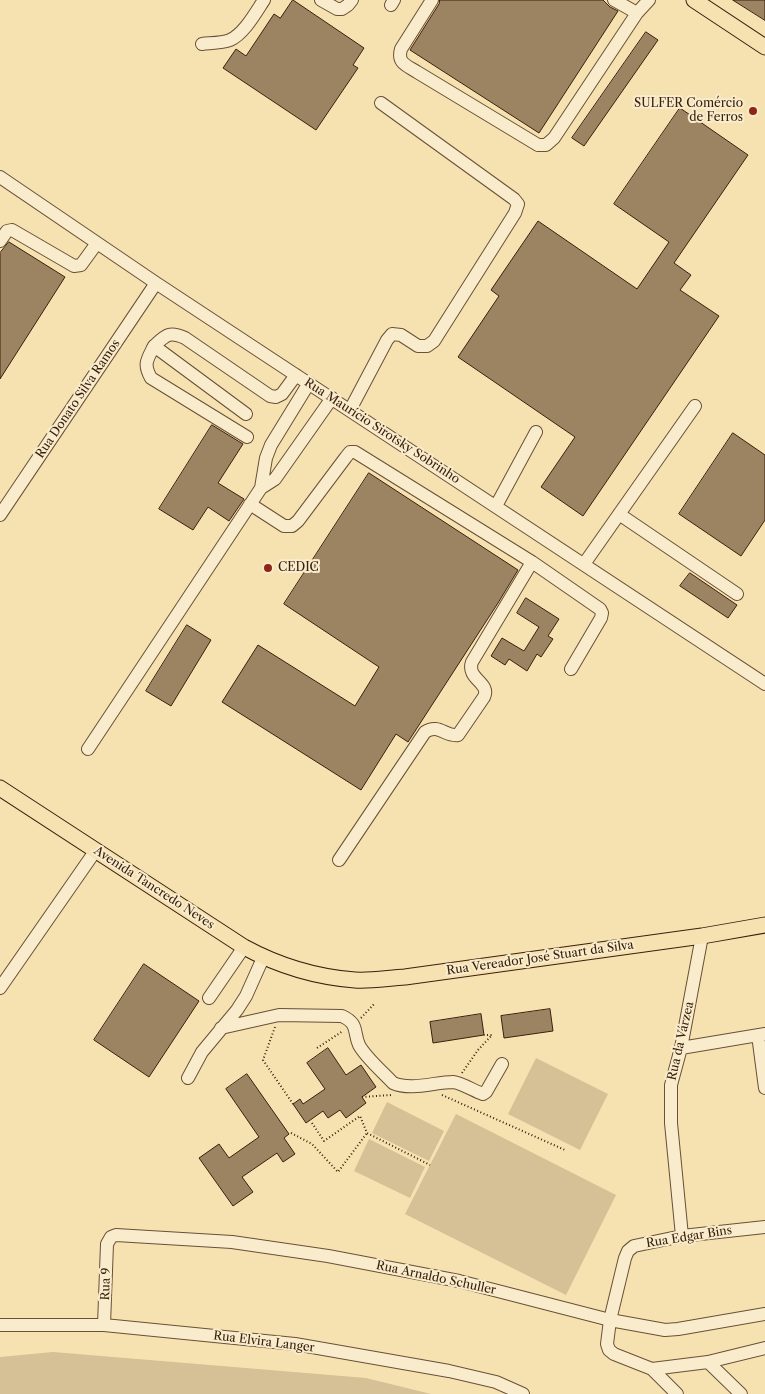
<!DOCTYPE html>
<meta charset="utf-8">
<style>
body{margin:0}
canvas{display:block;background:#f6e1b1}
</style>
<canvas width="765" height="1394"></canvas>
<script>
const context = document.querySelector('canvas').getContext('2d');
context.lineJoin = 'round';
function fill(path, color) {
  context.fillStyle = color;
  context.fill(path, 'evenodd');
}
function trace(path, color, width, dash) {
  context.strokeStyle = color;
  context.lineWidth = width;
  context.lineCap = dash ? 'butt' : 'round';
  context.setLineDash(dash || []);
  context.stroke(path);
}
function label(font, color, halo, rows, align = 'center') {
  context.font = font + ' "Libre Caslon Text",serif';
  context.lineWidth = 4;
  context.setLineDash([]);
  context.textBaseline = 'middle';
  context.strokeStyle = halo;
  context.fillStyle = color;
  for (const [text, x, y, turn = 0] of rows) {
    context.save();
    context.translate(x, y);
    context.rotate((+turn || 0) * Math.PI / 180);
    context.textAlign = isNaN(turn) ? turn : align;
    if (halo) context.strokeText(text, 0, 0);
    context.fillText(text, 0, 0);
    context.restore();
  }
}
const green = new Path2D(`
 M536 1058 608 1094 580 1150 508 1114Z
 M387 1102 444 1131 429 1161 372 1133Z
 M456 1114 616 1195 566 1295 405 1214Z
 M369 1139 425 1167 410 1198 354 1171Z
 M53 1352 366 1378 431 1394H0V1357Z`);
const building = new Path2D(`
 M293 0 364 48 353 65 358 68 316 130 223 68 236 49 246 56 274 14 280 18Z
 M440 0H603L610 7 618 11 539 133 410 50 439 4Z
 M733 0H765V20Z
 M646 32 658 40 584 146 572 138Z
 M680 108 748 155 674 263 691 275 680 290 719 316 583 516 541 487 575 437 458 357 499 296 491 290 538 221 637 289 669 242 614 204Z
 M9 242 65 277 0 379V253Z
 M212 425 243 444 218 483 244 499 229 521 208 507 193 530 159 509Z
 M733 433 765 455V520L741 556 679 514Z
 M369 473 518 570 498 603 408 742 396 734 361 790 222 702 258 645 355 706 379 667 284 604Z
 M690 573 737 605 728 618 680 586Z
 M526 598 559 619 548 636 553 639 541 657 537 654 527 671 509 659 505 665 491 656 502 638 524 651 539 627 517 613Z
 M187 625 211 640 171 706 146 691Z
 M144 964 199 1001 149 1077 94 1040Z
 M550 1009 553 1031 504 1038 501 1016Z
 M481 1014 484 1035 433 1043 430 1022Z
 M328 1048 346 1075 361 1065 376 1087 362 1097 366 1103 346 1118 340 1110 328 1118 323 1111 306 1123 293 1104 300 1099 303 1104 325 1089 307 1063Z
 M247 1074 289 1134 284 1138 295 1154 283 1162 277 1153 242 1177 253 1192 233 1206 199 1158 219 1144 229 1158 259 1137 226 1089Z`);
const path = new Path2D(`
 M361 1018 375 1003
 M275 1027 263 1060 293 1104
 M317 1048 343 1031
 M462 1073 478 1050 492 1035H484
 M442 1095 565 1150
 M362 1097 392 1095
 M312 1123 324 1141 360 1116 367 1133 430 1165
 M291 1133 312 1144 338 1172 367 1133`);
const minor = new Path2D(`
 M321 0 337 9H342L348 5 352 0
 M432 0 401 49C397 63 406 65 417 72L538 145H546L554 138 637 13 649 0
 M614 0 637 13
 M391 5 394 0
 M202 44C211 43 222 43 230 40 244 34 256 12 264 0
 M0 177 156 283 765 684
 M0 241 7 231 12 230 74 266 81 265 97 243
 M154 346C147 360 143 364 151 378L247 437
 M350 410 387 340 392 334 401 335 418 346H427L434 341 515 213 518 204 514 199 381 103
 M246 414 154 346C166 335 169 331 185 338L270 396 276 397 282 394 296 375
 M261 488 266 458 271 445 309 383
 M250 504 284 526H292L298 521 346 457 350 452H355L532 562 472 662C466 679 491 683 484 697L458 735C445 737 439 723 425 732L339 860
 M496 506 536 432
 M619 514 737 594
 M0 515 156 283
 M532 562 600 609 602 613 601 618 571 669
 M584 564 695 406
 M88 749 261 488 275 479 332 398
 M0 988 96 850
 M209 998 244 947
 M221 1028 279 1015 342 1016C359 1024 353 1031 359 1045 366 1058 383 1072 393 1083 411 1091 435 1082 453 1082 462 1083 474 1091 483 1094L486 1092 502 1064
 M758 1035 765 1088
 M681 1048 765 1034
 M188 1078 202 1052 237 1010 246 996 263 958
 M765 1227 682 1236 634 1246 628 1251 625 1258 610 1320 607 1344 609 1350 614 1354 652 1369 708 1362 765 1348
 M682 1236 671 1123V1085L681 1048 702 936
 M0 1325H104L295 1344 449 1371 496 1382 523 1394
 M104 1325 107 1244 111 1237 116 1235 232 1242 328 1256 459 1281 610 1320 665 1330 678 1329 765 1314
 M708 1362 741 1394
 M652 1369 677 1394`);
const major = new Path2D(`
 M694 0 765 47
 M0 788 244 947C279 966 315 977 355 980 371 981 388 978 405 977L702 936 765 925`);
const markers = [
 [753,111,5,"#8f2418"],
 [268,568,5,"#8f2418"]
];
const poiNames = [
 ["SULFER Comércio",743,104],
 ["de Ferros",743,118],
 ["CEDIC",278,568,"left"]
];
const streetNames = [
 ["Rua Donato Silva Ramos",78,399,-56],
 ["Rua Maurício Sirotsky Sobrinho",382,431,33],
 ["Avenida Tancredo Neves",154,888,33],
 ["Rua Vereador José Stuart da Silva",540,958,-8],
 ["Rua da Várzea",681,1041,-77],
 ["Rua Edgar Bins",689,1237,-9],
 ["Rua Arnaldo Schuller",436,1278,12],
 ["Rua 9",106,1284,-88],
 ["Rua Elvira Langer",264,1342,7]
];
fill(green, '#d6c095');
fill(building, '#9c8462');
trace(building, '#3a200d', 1);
trace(minor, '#695036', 14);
trace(major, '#3a200d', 17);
trace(path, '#3a200d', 2, [1, 2.5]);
trace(minor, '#f9eccc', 12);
trace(major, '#f6e1b1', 15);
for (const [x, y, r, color] of markers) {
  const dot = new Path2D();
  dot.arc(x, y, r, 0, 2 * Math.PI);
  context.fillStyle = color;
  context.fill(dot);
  trace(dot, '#f9eccc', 2);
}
label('12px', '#3a200d', '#f9eccc', poiNames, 'right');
label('12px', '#3a200d', '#f9eccc', streetNames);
</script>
